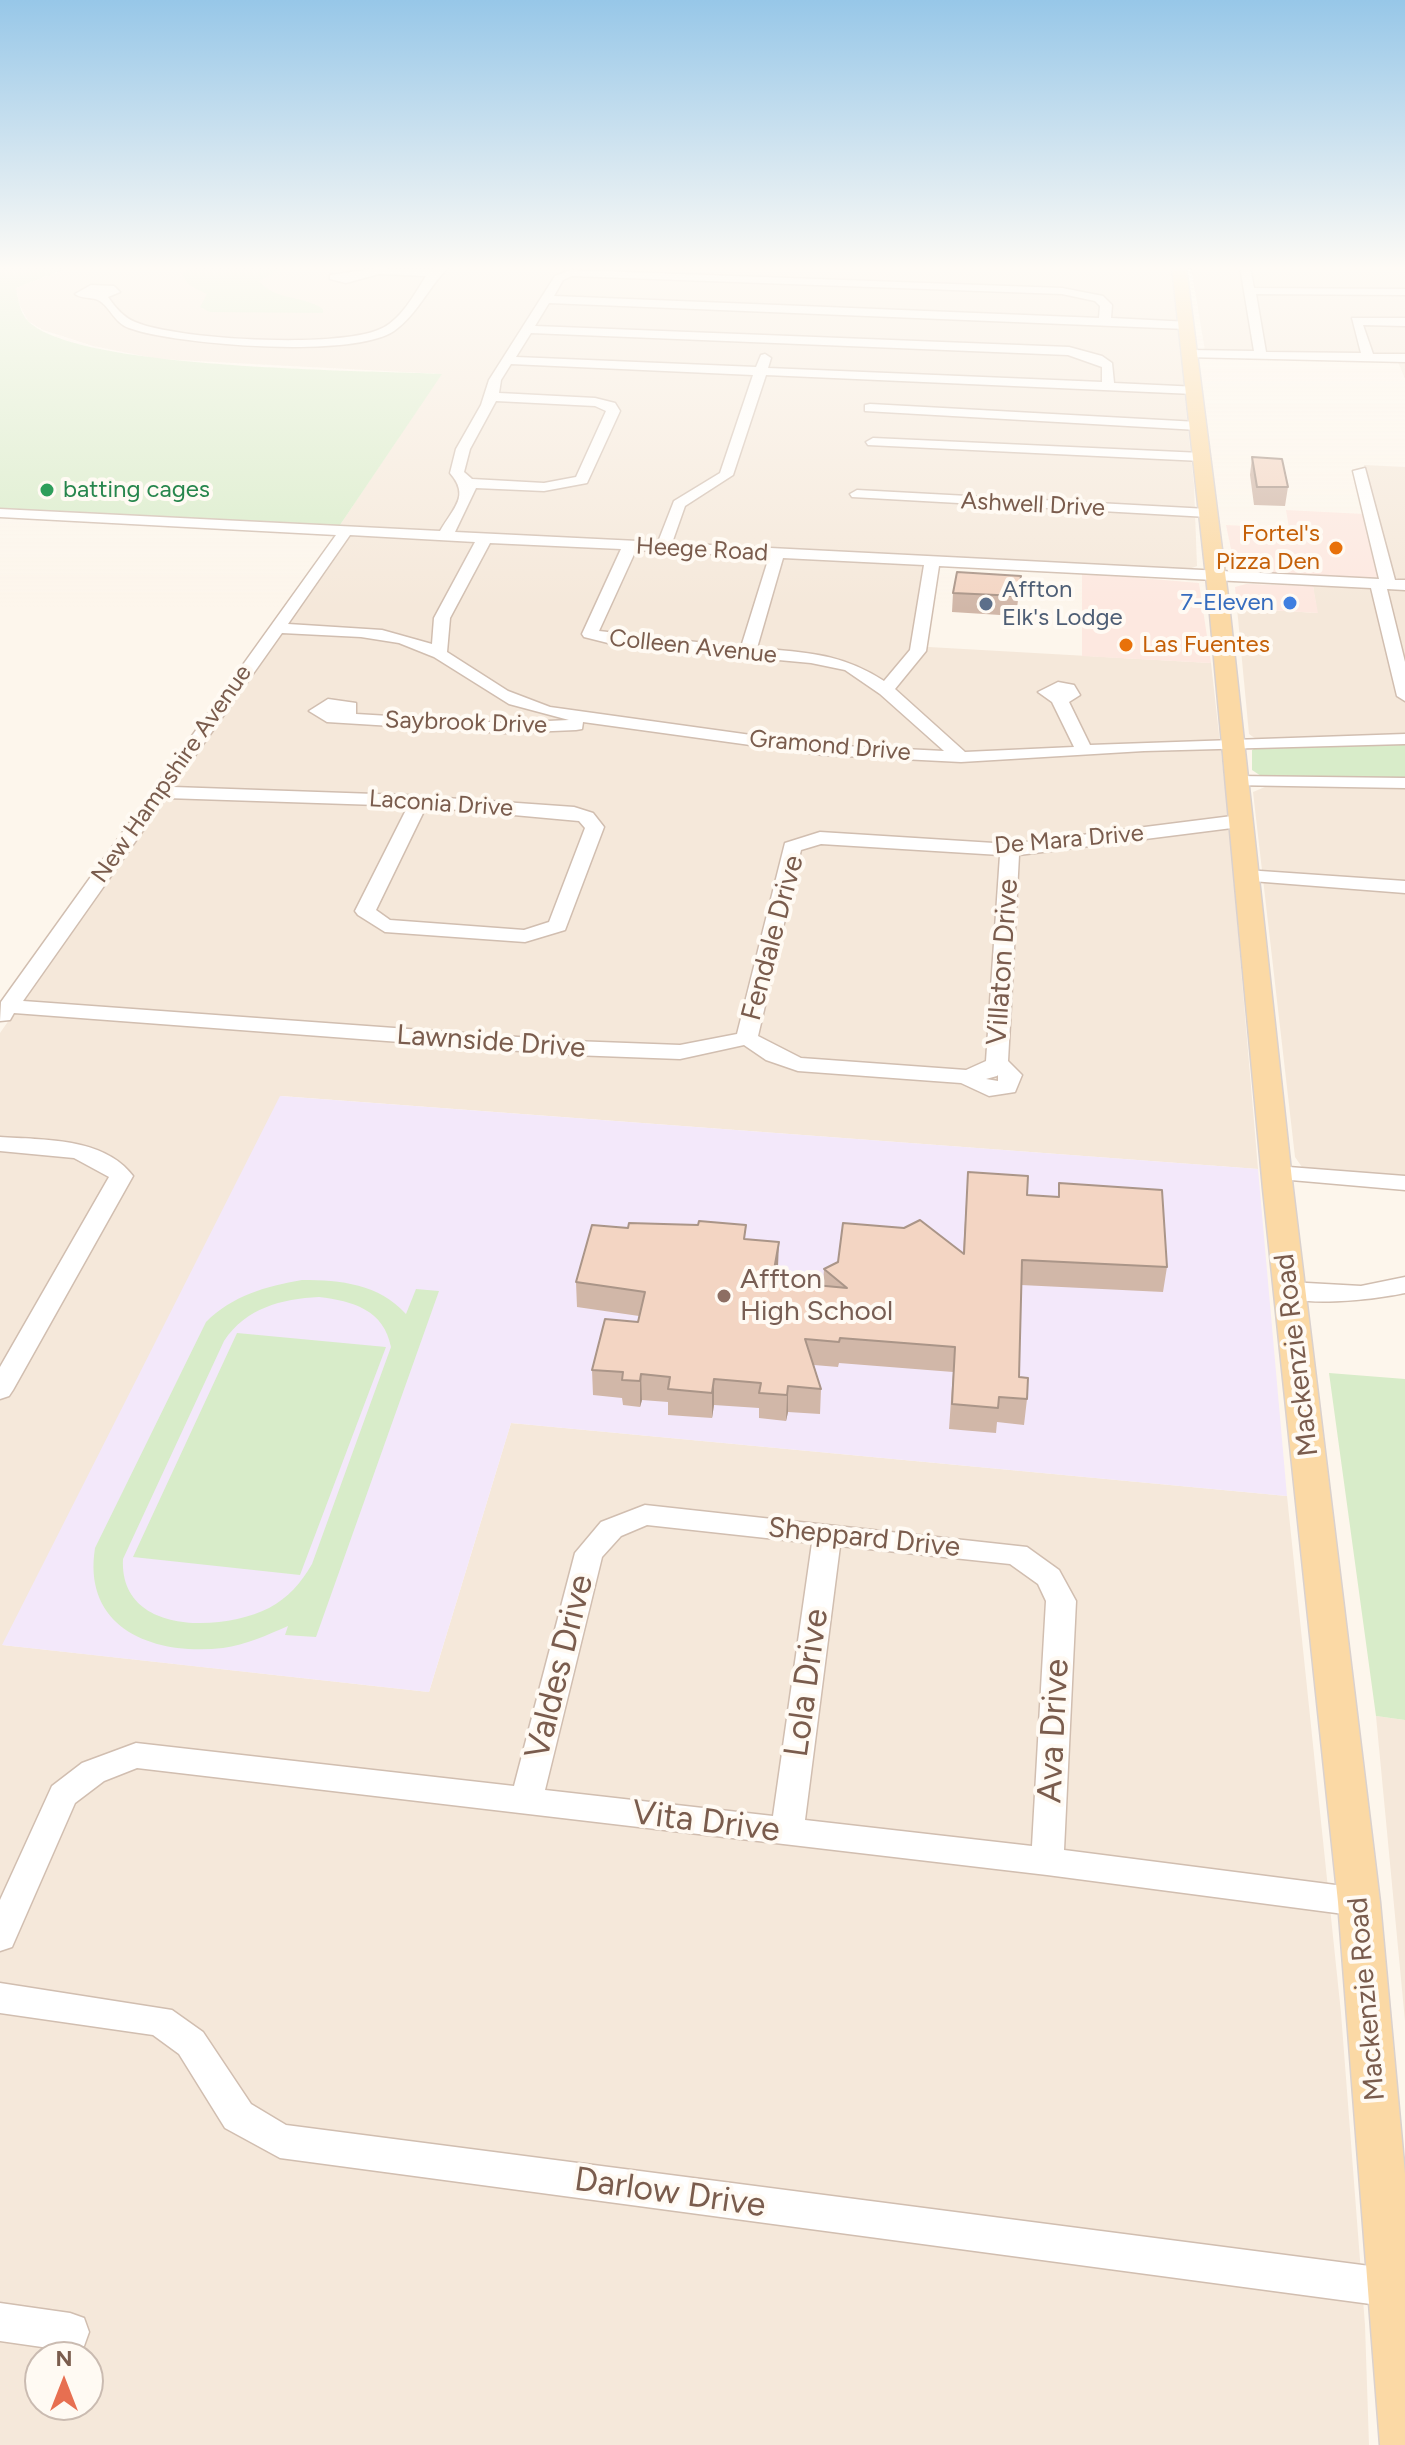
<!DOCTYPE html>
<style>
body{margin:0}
#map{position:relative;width:1405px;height:2445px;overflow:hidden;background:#fdf6ec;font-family:Figtree,sans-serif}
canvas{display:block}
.north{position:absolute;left:24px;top:2341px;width:80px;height:80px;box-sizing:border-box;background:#fffaf3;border:2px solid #cabbb1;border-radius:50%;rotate:0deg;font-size:22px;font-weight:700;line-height:32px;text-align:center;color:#7a5c4d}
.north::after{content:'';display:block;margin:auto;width:28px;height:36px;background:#e76f51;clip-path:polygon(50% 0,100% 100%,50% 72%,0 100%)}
</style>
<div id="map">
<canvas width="1405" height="2445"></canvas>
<div class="north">N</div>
</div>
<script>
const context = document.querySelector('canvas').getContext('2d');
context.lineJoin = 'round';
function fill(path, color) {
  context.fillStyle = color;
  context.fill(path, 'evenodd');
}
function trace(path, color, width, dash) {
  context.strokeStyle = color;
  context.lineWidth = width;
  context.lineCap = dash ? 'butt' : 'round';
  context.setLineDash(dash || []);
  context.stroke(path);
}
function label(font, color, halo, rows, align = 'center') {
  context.font = font + ' Figtree,sans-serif';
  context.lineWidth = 8;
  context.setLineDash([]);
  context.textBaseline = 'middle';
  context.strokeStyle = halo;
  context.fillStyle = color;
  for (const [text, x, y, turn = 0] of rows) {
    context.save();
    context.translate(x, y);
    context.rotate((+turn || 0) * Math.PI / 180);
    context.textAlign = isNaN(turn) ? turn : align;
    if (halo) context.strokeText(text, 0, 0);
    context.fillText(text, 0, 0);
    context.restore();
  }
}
const residential = new Path2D(`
 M70 267H1171L1194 485 1197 566 1187 570 338 528 441 374 158 359 93 346 43 330 28 321 19 304 16 288Z
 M1191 267H1405V379L1396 357 1205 351Z
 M1364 465 1405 467V582L1392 576Z
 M348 535 920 564 925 565 911 646 1211 663 1228 814 1258 1169 281 1096 3 1645 429 1692 511 1423 1287 1496 1341 2013 1365 2325 1369 2445H0V1033ZM40 2357H88V2405H40Z
 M1313 586 1405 589V737L1256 739 1249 734 1237 608 1317 613Z
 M1310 784 1405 785V1178L1322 1171 1302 1167 1295 1157 1253 792 1265 787Z
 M1376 1716 1405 1720V2021Z`);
const commercial = new Path2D(`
 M1286 510 1365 514 1381 578 1248 573 1235 568 1226 525 1289 528Z
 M1082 573 1199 583 1211 663 1082 656Z
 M1246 584 1313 586 1318 613 1237 608 1235 587Z`);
const education = new Path2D(`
 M280 1096 1258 1169 1287 1496 511 1423 429 1692 2 1645Z`);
const green = new Path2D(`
 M0 267H70L16 288C18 299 20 314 29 322 80 370 363 370 442 374L338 528 0 510Z
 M192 267H283L259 281C275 301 303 295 323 309V313L210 312 200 307 207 294C196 288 184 286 183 272Z
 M1405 743V778H1264L1252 770V750L1257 747Z
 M302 1280C341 1280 379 1284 406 1314L416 1289 439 1291 316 1637 285 1635 288 1626C267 1635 246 1645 223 1648 154 1656 82 1629 95 1548L206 1322C232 1296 266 1286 302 1280ZM319 1297C353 1301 384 1310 391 1347L312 1564C301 1583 288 1598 269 1608 221 1632 119 1635 123 1559L224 1341C246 1308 281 1299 319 1297Z
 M237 1333 386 1347 300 1575 133 1557Z
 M1329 1373 1405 1379V1720L1376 1716Z`);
const minor = new Path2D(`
 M436 267H449C429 286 417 315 394 331 353 359 176 345 129 328 114 323 110 306 98 300 91 297 82 299 75 294L91 285 114 286 120 292 108 297C115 307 123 317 135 322 178 340 335 348 378 330 400 322 414 295 426 276L379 274 346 283 330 279V275L379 268 432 270Z
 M1240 267H1250L1254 288 1405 289V295L1256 294 1266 352 1361 353 1352 318H1405V326L1363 325 1373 354H1405V362L1185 357V351L1189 350 1254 351Z
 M570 270 1062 288 1103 296 1112 305 1111 318 1190 322 1192 325 1186 329 549 303 535 326 1069 347 1102 356 1112 363 1114 383 1199 387V393L1194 394 766 375 733 475 685 506 672 543 1379 579 1353 471 1365 468 1395 580H1405V590L1387 589 1405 662V701L1397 696 1371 588 939 566 926 651 895 689 965 752 1074 747 1052 702 1038 692 1058 682 1074 685 1080 695 1069 702 1090 745 1405 734V744L1144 751 961 762 823 755 583 722 582 729 576 730 506 733 327 722 309 711 328 699 356 703V714L506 723 569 720 509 704 434 657 399 643 361 637 282 633 173 787 404 795 574 807 593 813 604 827 565 930 525 942 385 932 358 915 355 911 408 806 166 798 23 1001 573 1041 680 1045 737 1034 785 843 820 832 1010 844 1240 815 1249 821 1240 827 1019 855 1008 1061 1022 1075 1015 1092 989 1096 961 1083 798 1071 766 1060 744 1045 680 1059 573 1055 14 1013 10 1020 0 1021 1 1002 336 535 0 517V509L440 531C454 507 470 496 450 473L456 449 481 405 489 380 555 276ZM572 276 1062 294 1095 301 1100 306 1099 318 554 296 563 280ZM531 333 1068 355 1102 367V382L768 368 771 358 765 354 761 355 756 367 516 357ZM511 364 753 375 720 473 674 501 658 542 455 532 476 488 544 491 587 483 620 411 615 403 595 398 499 393 501 380ZM496 401 595 406 606 411 576 477 544 483 472 479 464 472 470 449ZM350 535 475 542 434 618 432 644 382 630 288 624ZM490 543 621 549 582 634 584 637 616 645 811 663 845 670 880 694 944 751 823 745 550 707 508 691 447 652 450 618ZM636 550 769 557 741 647 599 631ZM783 558 924 565 910 650 884 681C841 653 807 653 757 648ZM426 807 579 821 585 828 549 922 524 930 390 920 376 910ZM821 844 1000 855 986 1061 966 1070 801 1058 758 1036 801 850ZM998 1075V1081L986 1079 997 1076Z
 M870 404 1198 422 1205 426 1198 430 865 411V405Z
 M873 438 1202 453 1209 457 1202 461 868 445 866 442Z
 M857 490 1208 509 1215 513 1208 517 852 497 850 494Z
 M1236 776 1405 778V788L1230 785 1227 781Z
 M1246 870 1405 881V893L1239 880 1236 876Z
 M0 1137C43 1140 104 1137 133 1176L13 1390 9 1396 0 1399V1367L109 1177 74 1158 0 1151Z
 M1276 1166 1405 1176V1190L1268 1178 1264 1173Z
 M1405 1277V1293C1382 1298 1290 1311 1277 1290L1289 1282 1361 1286Z
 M645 1505 1027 1547 1059 1570 1076 1601 1064 1850 1359 1888 1371 1892 1376 1902 1371 1912 1359 1916 1047 1875 137 1768 104 1781 75 1803 12 1947 0 1951V1900L52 1786 82 1763 136 1743 514 1786 575 1553 601 1522ZM647 1525 812 1543 773 1816 545 1790 602 1557 621 1536ZM840 1546 1010 1564 1038 1584 1046 1601 1032 1846 805 1820Z
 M0 1983 172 2010 203 2032 251 2104 286 2125 1393 2269 1405 2274V2302L1393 2307 280 2158 225 2128 179 2054 153 2035 0 2013Z
 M0 2303 70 2313 84 2318 89 2332 84 2346 70 2351 0 2341Z`);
const major = new Path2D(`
 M1172 267H1186L1229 604 1293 1189 1380 1902 1405 2174V2445H1380L1338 1902 1263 1189 1209 604Z`);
const wall = new Path2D(`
 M1252 457 1288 487 1285 506 1254 505 1250 475Z
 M1021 576 1016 616 952 612 953 593Z
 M968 1172 1027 1195 1058 1197 1059 1183 1167 1267 1163 1292 1021 1285 1019 1377 1027 1399 1024 1425 997 1422 996 1433 949 1429 953 1372 839 1363 838 1367 814 1365 821 1389 820 1414 788 1412 786 1421 759 1418V1408L714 1405 712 1418 668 1415V1402L642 1400 640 1407 623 1405 622 1398 593 1395 592 1370 638 1322 639 1316 577 1307 576 1282 746 1239 778 1267 776 1282 823 1286 824 1269 963 1253Z`);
const shadedWall = new Path2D(`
 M779 1242 778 1267 771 1306 772 1281Z
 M641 1374 642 1400 640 1407V1381Z
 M714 1379V1405L712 1418V1393Z
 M788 1386V1412L786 1421 787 1395Z`);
const building = new Path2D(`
 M1252 457 1282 459 1288 487H1257Z
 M957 572 1021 576 1018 596 953 593Z
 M968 1172 1028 1176 1027 1195 1059 1197V1183L1162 1190 1167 1267 1022 1260 1019 1377 1028 1378 1027 1399 999 1397 998 1408 952 1404 955 1347 840 1338 839 1342 805 1339 821 1389 788 1386 787 1395 759 1393 761 1383 714 1379 712 1393 668 1389 670 1377 641 1374 640 1381 622 1380 623 1372 592 1370 605 1319 638 1322 645 1292 576 1282 592 1225 628 1228 629 1223 698 1225 699 1221 746 1225 744 1239 779 1242 772 1281 847 1288 824 1269 838 1262 843 1223 904 1228 920 1220 964 1254Z`);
const markers = [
 [47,490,8,"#2e9e5b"],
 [1336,548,8,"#e8710a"],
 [1290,603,8,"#3f7fe0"],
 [986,604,8,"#5c6f8a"],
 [1126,645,8,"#e8710a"],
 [724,1296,8,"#8d6e63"]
];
const farLeisurenames = [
 ["batting cages",63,490]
];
const farStreetnames = [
 ["Ashwell Drive",1033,505,3],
 ["Heege Road",702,550,3],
 ["Colleen Avenue",693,647,6],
 ["Saybrook Drive",466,723,2],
 ["Gramond Drive",830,746,5],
 ["New Hampshire Avenue",172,774,-55],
 ["Laconia Drive",441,804,4],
 ["De Mara Drive",1069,840,-5]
];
const farFoodnames = [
 ["Fortel's",1320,534],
 ["Pizza Den",1320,562],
 ["Las Fuentes",1142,645,"left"]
];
const farServicenames = [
 ["Affton",1002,590],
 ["Elk's Lodge",1002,618]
];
const farShopnames = [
 ["7-Eleven",1274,603]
];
const streetNames = [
 ["Fendale Drive",773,938,-75],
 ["Villaton Drive",1003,962,-86],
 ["Lawnside Drive",491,1042,4],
 ["Mackenzie Road",1297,1355,-97],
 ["Sheppard Drive",864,1538,6],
 ["Mackenzie Road",1367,1999,-95]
];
const educationNames = [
 ["Affton",740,1280],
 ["High School",740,1312]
];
const nearStreetnames = [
 ["Valdes Drive",560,1667,-76],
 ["Lola Drive",807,1683,-82],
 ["Ava Drive",1054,1731,-87],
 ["Vita Drive",706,1822,7],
 ["Darlow Drive",670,2193,8]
];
fill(residential, '#f5e8da');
fill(commercial, '#fde8e0');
fill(education, '#f3e8fa');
fill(green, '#d8ecc9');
trace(minor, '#d1beb0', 3);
trace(major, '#dad1cd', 3);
fill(minor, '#fff');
fill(major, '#fbd9a5');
fill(wall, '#d1b7a8');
fill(shadedWall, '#aa9588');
fill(building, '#f3d5c3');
trace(building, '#aa9588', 2);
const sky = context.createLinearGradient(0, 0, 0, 609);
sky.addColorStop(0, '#97c7e8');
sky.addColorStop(0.44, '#fefbf6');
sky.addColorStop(1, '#fefbf600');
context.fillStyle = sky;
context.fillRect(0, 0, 1405, 609);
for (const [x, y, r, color] of markers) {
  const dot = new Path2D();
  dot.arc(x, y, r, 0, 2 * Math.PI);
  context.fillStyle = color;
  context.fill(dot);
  trace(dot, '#fffaf3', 3);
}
label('24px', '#27864d', '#fffaf3', farLeisurenames, 'left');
label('24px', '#7a5c4d', '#fffaf3', farStreetnames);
label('24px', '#c56008', '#fffaf3', farFoodnames, 'right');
label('24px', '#4e5e75', '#fffaf3', farServicenames, 'left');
label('24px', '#366cbe', '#fffaf3', farShopnames, 'right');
label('28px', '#7a5c4d', '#fffaf3', streetNames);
label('28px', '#785e54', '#fffaf3', educationNames, 'left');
label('34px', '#7a5c4d', '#fffaf3', nearStreetnames);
</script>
